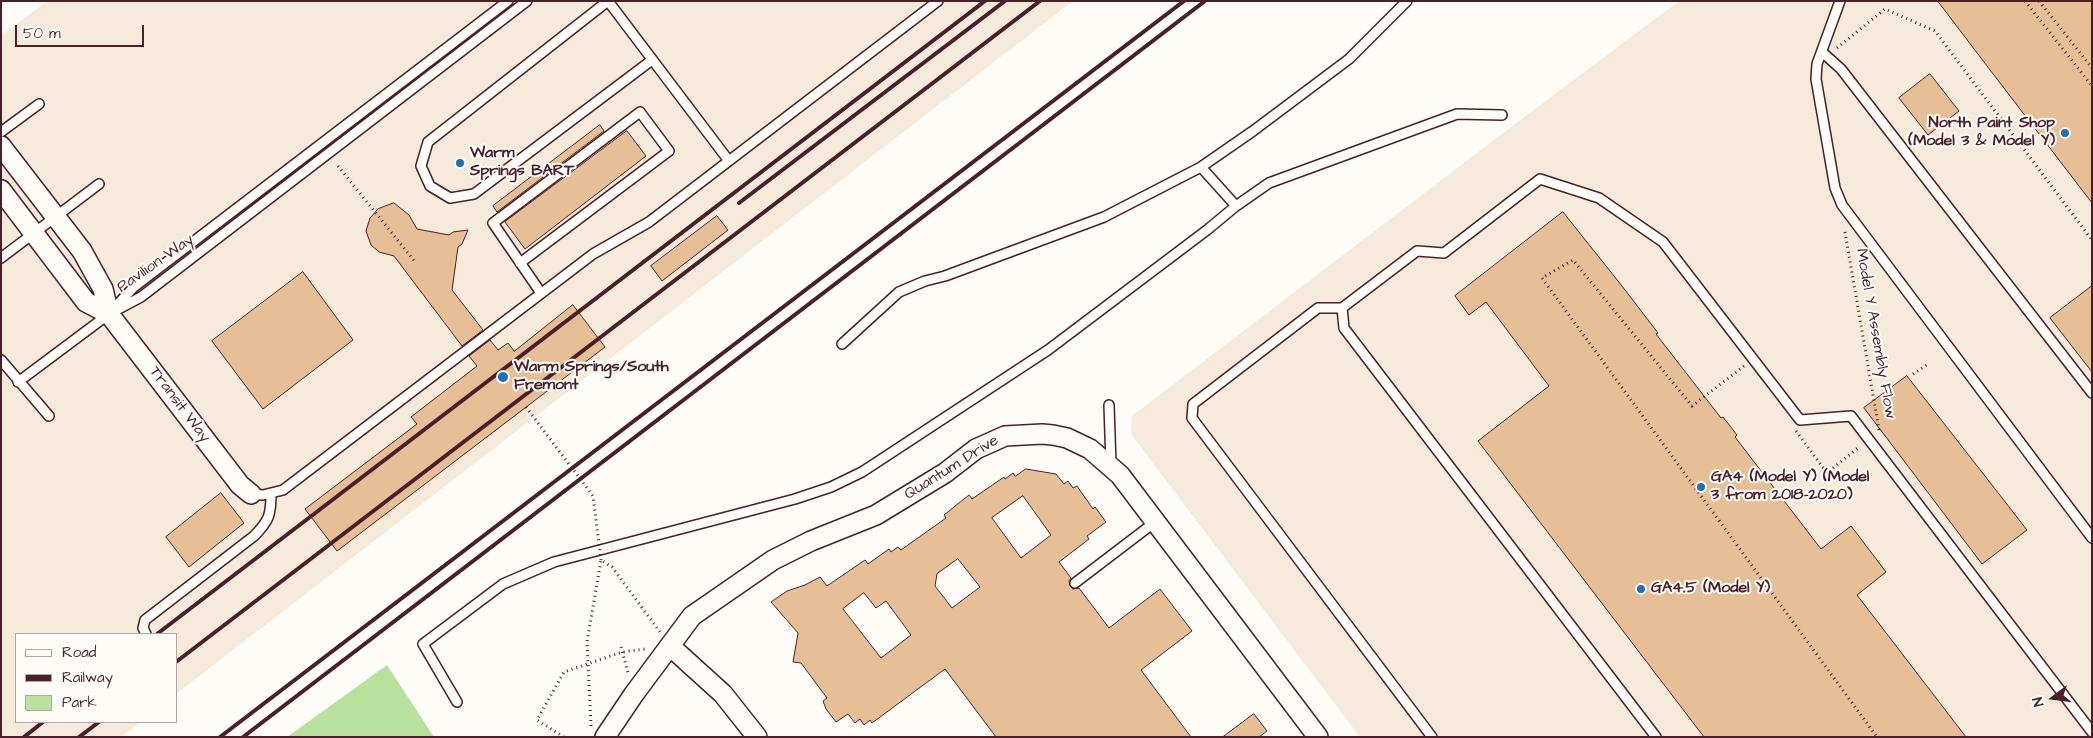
<!DOCTYPE html>
<style>
body{margin:0}
#map{position:relative;width:2093px;height:738px;overflow:hidden;background:#fdfcf7;font-family:"Architects Daughter",sans-serif}
canvas{display:block}
.frame{position:absolute;inset:0;border:2px solid #4a1f2b;pointer-events:none}
.legend{position:absolute;left:15px;top:633px;width:162px;height:90px;box-sizing:border-box;background:#fdfcf7;border:1px solid #b5a4a5;margin:0;padding:6px 9px;list-style:none;font-size:15px;color:#4a1f2b}
.legend li{display:flex;align-items:center;gap:10px;height:25px}
.legend b{width:25px;border:1px solid #b5a4a5}
.north{position:absolute;left:2028px;top:673px;width:50px;height:50px;-webkit-text-stroke:4px #fdfcf7;paint-order:stroke;rotate:255deg;font-size:14px;font-weight:700;line-height:20px;text-align:center;color:#4a1f2b}
.north::after{content:'';display:block;margin:auto;width:18px;height:22px;background:#4a1f2b;clip-path:polygon(50% 0,100% 100%,50% 72%,0 100%)}
.scale{position:absolute;left:15px;top:25px;width:129px;height:22px;box-sizing:border-box;border:2px solid #4a1f2b;border-top:0;padding-left:6px;font-size:15px;line-height:18px;white-space:nowrap;color:#4a1f2b;-webkit-text-stroke:4px #fdfcf7;paint-order:stroke}
</style>
<div id="map">
<canvas width="2093" height="738"></canvas>
<div class="frame"></div>
<ul class="legend">
<li><b style="height:6px;background:#fdfcf7"></b>Road</li>
<li><b style="height:6px;background:#4a1f2b"></b>Railway</li>
<li><b style="height:14px;background:#b8e19e"></b>Park</li>
</ul>
<div class="north">N</div>
<div class="scale">50 m</div>
</div>
<script>
const context = document.querySelector('canvas').getContext('2d');
context.lineJoin = 'round';
function fill(path, color) {
  context.fillStyle = color;
  context.fill(path, 'evenodd');
}
function trace(path, color, width, dash) {
  context.strokeStyle = color;
  context.lineWidth = width;
  context.lineCap = dash ? 'butt' : 'round';
  context.setLineDash(dash || []);
  context.stroke(path);
}
function label(font, color, halo, rows, align = 'center') {
  context.font = font + ' "Architects Daughter",sans-serif';
  context.lineWidth = 4;
  context.setLineDash([]);
  context.textBaseline = 'middle';
  context.strokeStyle = halo;
  context.fillStyle = color;
  for (const [text, x, y, turn = 0] of rows) {
    context.save();
    context.translate(x, y);
    context.rotate((+turn || 0) * Math.PI / 180);
    context.textAlign = isNaN(turn) ? turn : align;
    if (halo) context.strokeText(text, 0, 0);
    context.fillText(text, 0, 0);
    context.restore();
  }
}
const built = new Path2D(`
 M47 1H1073L176 694V634H16V722H140L121 737H1V36Z
 M1679 1H2092V737H1360L1131 434 1132 416 1511 127Z`);
const green = new Path2D(`
 M387 665 434 737H287Z`);
const building = new Path2D(`
 M1938 1H2092V203L1984 62Z
 M1930 74 1959 111 1928 135 1899 98Z
 M600 125 604 131 497 212 493 206Z
 M627 131 646 156 525 249 505 222Z
 M394 203 409 215 417 229 449 235 453 232 468 230 462 244 458 247 452 290 483 330 462 346 394 256 379 252 371 245 366 231 370 218 378 209Z
 M1563 212 1622 286 1658 333 1656 334 1721 418 1723 417 1737 435 1735 437 1821 549 1851 526 1861 539 1886 572 1857 595 1966 737H1704L1478 441 1549 386 1486 302 1469 315 1455 296Z
 M717 216 728 230 662 281 651 266Z
 M303 272 353 340 263 409 212 341Z
 M2092 286V372L2050 318Z
 M573 305 605 347 337 551 305 509 417 424 411 417 477 366 469 356 490 340 498 350 508 343 514 351Z
 M1907 376 2027 530 1982 564 1864 408Z
 M1026 469 1056 474 1064 484 1068 481 1073 488 1077 486 1093 509 1095 507 1106 522 1087 536 1089 539 1059 562 1071 578 1069 581 1070 586 1073 589 1079 588 1109 628 1160 589 1192 631 1141 670 1191 737H996L945 669 872 723 870 720 864 725 860 719 855 723 848 714 836 722 826 709 823 701 827 698 801 663 793 662 798 633 771 602 787 591 805 585 820 577 827 586 865 560 868 564 889 549 891 552 898 547 901 550 946 518 944 515 969 495 972 499 1004 477 1005 479 1013 473 1015 476ZM1023 496 1051 535 1021 558 992 518ZM958 559 980 587 952 608 935 586 937 574ZM864 593 876 608 886 601 911 635 881 658 843 609Z
 M221 493 244 523 189 567 166 537Z
 M1254 714 1267 731 1259 737H1223Z`);
const path = new Path2D(`
 M2025 1 2092 86
 M2039 1 2092 68
 M1837 48 1885 9 1935 31 2092 240
 M338 166 416 263
 M1845 232 1879 430
 M1744 366 1692 406 1573 260 1542 278 1877 737
 M1913 374 1928 364
 M1796 431 1827 473 1859 447
 M621 647 628 673
 M591 726 587 642 601 560 612 567 660 632
 M564 737 537 720 564 672 622 652 645 649`);
const service = new Path2D(`
 M608 1 428 142 421 166 430 186 450 198 474 194 652 60
 M608 1 729 161
 M1840 1 1817 64 1816 79 1835 188 1842 205 2092 538
 M1822 52 1841 69 2092 393
 M1 132 39 104
 M1201 167 1236 206
 M1 258 99 184
 M520 263 669 151 640 112 493 223 541 293
 M114 308 134 287 508 1
 M1342 308 1344 328 1656 737
 M842 344 899 292 925 281 945 276 1104 217 1201 167 1253 131 1349 59 1407 1
 M1 360 49 416
 M18 382 109 314 141 297 527 1
 M1109 405 1111 465
 M251 494 263 495 283 490 593 254 649 222 938 1
 M1075 583 1155 522
 M146 634 143 628 145 620 254 536C269 521 271 515 271 494
 M457 702 423 644 503 584 554 562 795 499 831 487 862 472 1048 350 1207 230 1236 206 1269 183 1457 114 1502 115
 M1432 737 1192 418 1193 404 1318 308H1342L1417 251 1444 253 1540 179 1599 198 1663 242 1800 420 1851 416 2092 732`);
const minor = new Path2D(`
 M1 146 82 251 103 289 109 314
 M1 190 86 302 109 314 240 485 251 494
 M670 646 723 694 757 737
 M605 737 634 694 692 616 773 560 811 541 876 515 945 473 976 449 1005 436 1042 434 1053 435 1067 438 1090 449 1120 475 1318 737`);
const rail = new Path2D(`
 M739 203 1005 1
 M157 634 985 1
 M176 662 1040 1
 M24 737 43 722
 M79 737 99 722
 M220 737 1184 1
 M243 737 1205 1`);
const pathBridge = new Path2D(`
 M526 407 593 496 601 560`);
const markers = [
 [2065,133,5,"#1f6fb2"],
 [460,163,5,"#1f6fb2"],
 [503,377,6,"#1f6fb2"],
 [1701,487,5,"#1f6fb2"],
 [1641,589,5,"#1f6fb2"]
];
const poiNames = [
 ["North Paint Shop",2055,124,"right"],
 ["(Model 3 & Model Y)",2055,142,"right"],
 ["Warm",470,154],
 ["Springs BART",470,172],
 ["Warm Springs/South",514,368],
 ["Fremont",514,386],
 ["GA4 (Model Y) (Model",1711,478],
 ["3 from 2018-2020)",1711,496],
 ["GA4.5 (Model Y)",1651,589]
];
const streetNames = [
 ["Pavilion Way",156,264,-35],
 ["Model Y Assembly Flow",1875,334,80],
 ["Transit Way",179,405,53],
 ["Quantum Drive",952,468,-32]
];
fill(built, '#f6eada');
fill(green, '#b8e19e');
fill(building, '#e7bf97');
trace(building, '#4a1f2b', 1);
trace(service, '#4a1f2b', 12);
trace(minor, '#4a1f2b', 22);
trace(path, '#4a1f2b', 3, [1, 4]);
trace(service, '#fdfcf7', 9);
trace(minor, '#fdfcf7', 19);
trace(rail, '#4a1f2b', 4);
trace(pathBridge, '#4a1f2b', 3, [1, 4]);
for (const [x, y, r, color] of markers) {
  const dot = new Path2D();
  dot.arc(x, y, r, 0, 2 * Math.PI);
  context.fillStyle = color;
  context.fill(dot);
  trace(dot, '#fdfcf7', 2);
}
label('bold 16px', '#4a1f2b', '#fdfcf7', poiNames, 'left');
label('16px', '#4a1f2b', '#fdfcf7', streetNames);
</script>
